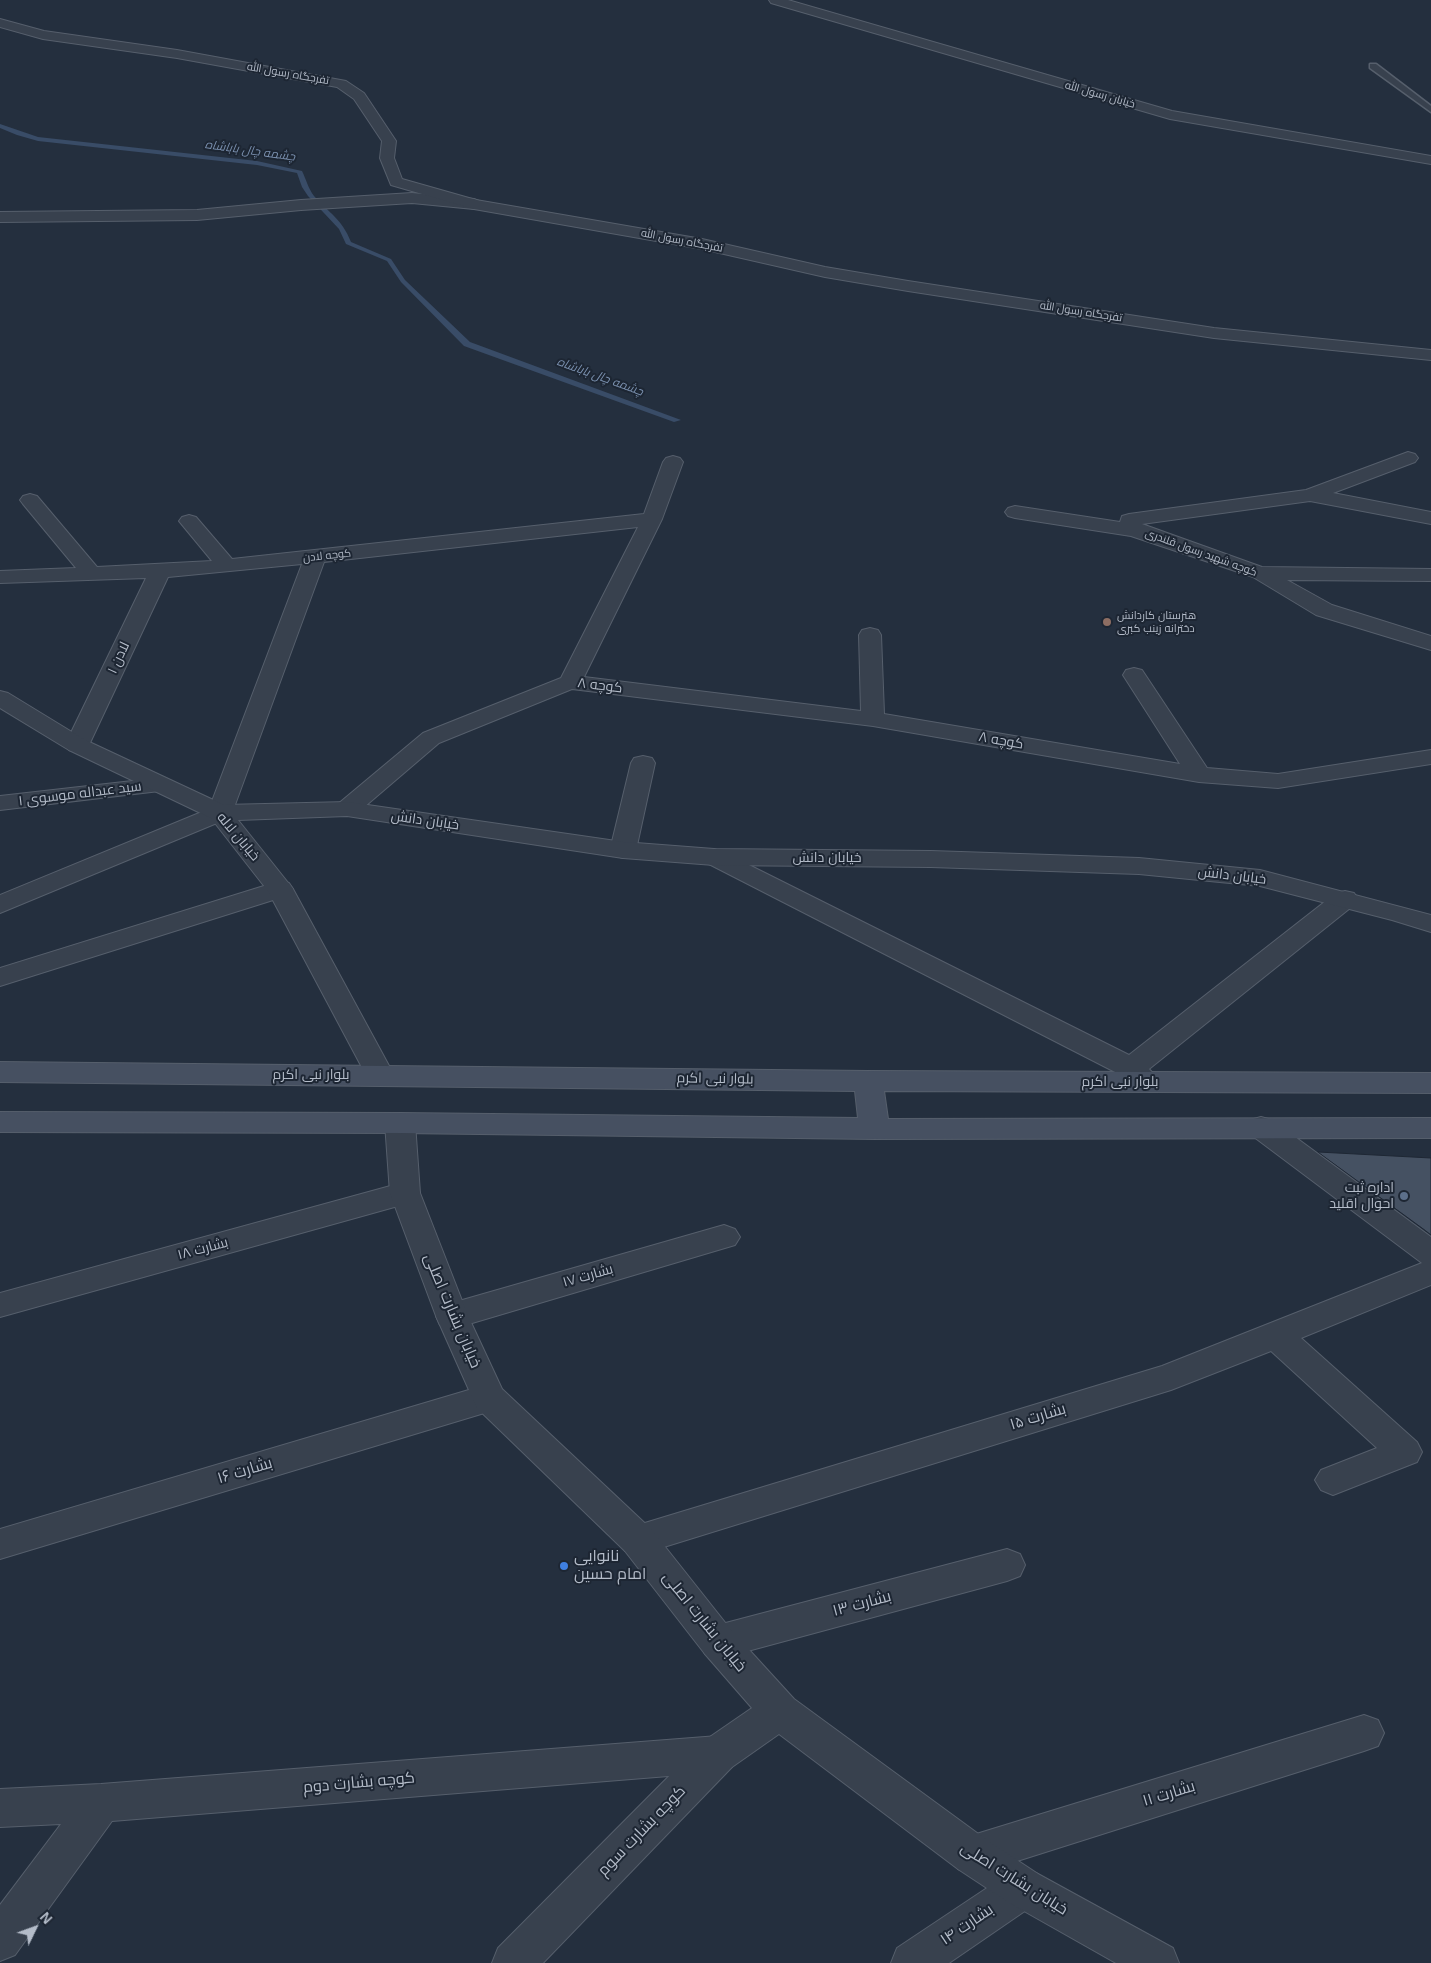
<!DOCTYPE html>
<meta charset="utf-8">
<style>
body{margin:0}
#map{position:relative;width:1431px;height:1963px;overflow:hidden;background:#242f3e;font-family:Helvetica,sans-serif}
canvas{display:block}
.north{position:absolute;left:10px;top:1903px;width:50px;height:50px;-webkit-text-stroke:4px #1d2633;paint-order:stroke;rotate:48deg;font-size:14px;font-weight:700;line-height:20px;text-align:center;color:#b4bcc9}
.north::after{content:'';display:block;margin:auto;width:18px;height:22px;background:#b4bcc9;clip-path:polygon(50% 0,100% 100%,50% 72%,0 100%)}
</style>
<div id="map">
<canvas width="1431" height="1963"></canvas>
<div class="north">N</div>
</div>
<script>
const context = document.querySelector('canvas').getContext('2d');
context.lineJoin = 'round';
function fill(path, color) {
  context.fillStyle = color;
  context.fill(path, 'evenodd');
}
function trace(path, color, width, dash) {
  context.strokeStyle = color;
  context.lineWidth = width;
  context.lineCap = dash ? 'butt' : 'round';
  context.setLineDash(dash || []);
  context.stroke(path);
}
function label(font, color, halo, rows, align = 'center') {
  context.font = font + ' Helvetica,Cairo,sans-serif';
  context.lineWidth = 4;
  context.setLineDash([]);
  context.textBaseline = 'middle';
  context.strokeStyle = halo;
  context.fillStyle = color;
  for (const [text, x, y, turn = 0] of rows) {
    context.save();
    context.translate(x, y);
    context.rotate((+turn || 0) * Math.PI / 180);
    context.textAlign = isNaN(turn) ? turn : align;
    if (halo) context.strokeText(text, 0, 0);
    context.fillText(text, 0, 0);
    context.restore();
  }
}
const stream = new Path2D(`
 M0 124 38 137 257 161 302 171C306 179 308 188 314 196 329 213 342 219 351 242L391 259 405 280 470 342 681 420 674 422 464 346 401 282 387 261 346 244 339 229 308 196 302 187 297 173 257 165 38 141 17 135 0 128Z`);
const building = new Path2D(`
 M1318 1152 1431 1158V1235L1426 1231Z`);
const service = new Path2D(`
 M1370 64H1376L1431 106V112L1370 68Z`);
const minor = new Path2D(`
 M412 193 474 199 479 201 482 204 479 207 474 209 412 203 301 210 197 220 0 222V212L197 210 301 200Z
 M1408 452 1415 454 1418 458 1415 462 1333 493 1431 512V524L1310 501 1142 524 1262 567 1431 569V581L1287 580 1332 605 1431 636V650L1316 615 1253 577 1131 536 1015 518 1008 516 1005 512 1008 508 1015 506 1120 522 1122 516 1129 514 1306 490Z
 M673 456 680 458 683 462 662 519 584 677 861 711 859 635 862 630 870 628 878 630 881 635 884 714 1180 764 1123 675 1126 670 1134 668 1142 670 1207 768 1278 774 1431 750V764L1278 788 1199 782 873 726 572 689 439 743 356 814 347 816 338 814 335 809 338 804 423 733 561 678 638 527 324 562 232 813 229 818 0 913V895L209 809 302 564 168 577 89 745 85 750 77 752 69 750 65 745 146 578 0 583V571L76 568 23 504 20 500 23 496 30 494 37 496 97 567 212 561 179 521 182 517 189 515 196 517 232 559 644 514 663 462 666 458Z
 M643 756 652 758 655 763 636 850 632 855 623 858 614 855 610 850 631 763 634 758Z
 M159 778 168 780 171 785 168 790 0 810V796Z
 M714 849 723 852 1129 1055 1336 893 1345 891 1354 893 1358 899 1354 905 1149 1069 1162 1083 1157 1090C1140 1095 1133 1086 1121 1075L705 862 701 857 705 852Z
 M280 881 289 883 293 889 289 895 0 986V968Z
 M1261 1117 1272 1120 1431 1237V1285L1301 1338 1417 1442 1422 1452 1417 1462 1333 1495 1321 1490 1315 1480 1321 1470 1377 1448 1271 1351 1171 1390 638 1555 625 1551 620 1540 625 1529 1162 1366 1422 1263 1250 1134 1246 1127 1250 1120Z
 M405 1182 416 1185 420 1193 416 1201 0 1317V1293Z
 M724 1225 735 1229 740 1237 735 1245 452 1329 440 1325 436 1316 440 1307 452 1303Z
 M489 1384 501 1388 506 1398 501 1408 0 1559V1529Z
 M1007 1549 1020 1554 1025 1565 1020 1576 1007 1581 718 1659 705 1654 699 1642 705 1630 718 1625Z
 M1364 1715 1378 1720 1384 1733 1378 1746 1364 1751 973 1875 958 1869 952 1855 958 1841 973 1835Z
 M718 1736 732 1741 738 1754 732 1767 718 1772 112 1821 15 1955 0 1961V1905L61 1824 0 1827V1789L101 1784Z
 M1023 1868 1038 1874 1044 1888 1038 1902 949 1963H891L897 1948 1008 1874Z`);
const tertiary = new Path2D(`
 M769 0H788L1172 111 1431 156V164L1170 119 771 3Z
 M0 19 44 31 177 50 346 81 364 93 396 141 394 158 402 179 476 200 702 239 825 267 908 281 1214 328 1431 350V360L1214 338 908 291 825 277 702 249 474 209 391 185 380 158 382 141 354 99 337 87 177 58 43 39 0 27Z
 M0 691 8 693 85 740 224 805 347 802 623 842 714 849 931 851 1139 858 1260 870 1431 915V932L1392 920 1260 886 1139 874 931 867 714 865 623 858 347 816 238 820 293 889 394 1075 390 1082 380 1085 370 1082 366 1075 268 891 211 818 69 750 0 708Z
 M400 1113 411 1116 415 1123 420 1193 468 1316 502 1389 651 1529 731 1630 794 1699 988 1841 1038 1874 1173 1948 1179 1963H1116L1008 1902 958 1869 779 1734 732 1767 543 1963H492L498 1948 704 1741 752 1708 705 1654 625 1551 477 1408 436 1316 390 1193 385 1123 389 1116Z`);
const secondary = new Path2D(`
 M0 1062 868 1071 1431 1073V1093L884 1091 888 1119 1431 1118V1138L874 1139 400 1133 0 1132V1112L400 1113 858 1118 855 1091 0 1082Z`);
const markers = [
 [1107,622,5,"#8d6e63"],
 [1404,1196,5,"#5c6f8a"],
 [564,1566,5,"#3f7fe0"]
];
const farStreetnames = [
 ["تفرجگاه رسول الله",288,74,10],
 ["خیابان رسول الله",1100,95,16],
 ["تفرجگاه رسول الله",682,241,11],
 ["تفرجگاه رسول الله",1081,312,9],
 ["کوچه شهید رسول قلندری",1201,553,20],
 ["کوچه لادن",327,556,-6]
];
const farPoinames = [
 ["هنرستان کاردانش",1117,616],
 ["دخترانه زینب کبری",1117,629]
];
const farWaternames = [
 ["چشمه چال باباشاه",250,151,8],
 ["چشمه چال باباشاه",600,377,20]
];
const streetNames = [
 ["لادن ۱",119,658,-65],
 ["کوچه ۸",600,686,7],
 ["کوچه ۸",1001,741,10],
 ["سید عبداله موسوی ۱",80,794,-7],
 ["خیابان دانش",425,821,8],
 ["خیابان لاله",238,837,50],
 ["خیابان دانش",827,858],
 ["خیابان دانش",1232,876,7],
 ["بلوار نبی اکرم",311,1075],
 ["بلوار نبی اکرم",715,1079,1],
 ["بلوار نبی اکرم",1120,1082],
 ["بشارت ۱۸",203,1249,-15],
 ["بشارت ۱۷",588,1276,-16]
];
const poiNames = [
 ["اداره ثبت",1394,1188],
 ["احوال اقلید",1394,1204]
];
const nearStreetnames = [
 ["خیابان بشارت اصلی",452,1311,67],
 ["بشارت ۱۵",1038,1417,-17],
 ["بشارت ۱۶",245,1471,-17],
 ["بشارت ۱۳",862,1604,-15],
 ["خیابان بشارت اصلی",704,1622,51],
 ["کوچه بشارت دوم",359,1783,-5],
 ["بشارت ۱۱",1169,1794,-17],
 ["کوچه بشارت سوم",642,1831,-46],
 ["خیابان بشارت اصلی",1014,1879,32],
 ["بشارت ۱۴",967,1925,-34]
];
const nearPoinames = [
 ["نانوایی",574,1557],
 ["امام حسین",574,1575]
];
fill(stream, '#394c67');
fill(building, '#455162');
trace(building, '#1f2835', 1);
trace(service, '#565f6c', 3);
trace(minor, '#565f6c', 2);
trace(tertiary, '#565f6c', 2);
trace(secondary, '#565f6c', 2);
fill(service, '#38414e');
fill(minor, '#38414e');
fill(tertiary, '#38414e');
fill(secondary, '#465061');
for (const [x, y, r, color] of markers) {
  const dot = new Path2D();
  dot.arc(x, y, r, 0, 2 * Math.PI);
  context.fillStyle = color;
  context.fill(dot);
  trace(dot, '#1d2633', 2);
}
label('11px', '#b4bcc9', '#1d2633', farStreetnames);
label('11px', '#b4bcc9', '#1d2633', farPoinames, 'left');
label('italic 12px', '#7c92b1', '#1d2633', farWaternames);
label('14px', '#b4bcc9', '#1d2633', streetNames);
label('14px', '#b4bcc9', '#1d2633', poiNames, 'right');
label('16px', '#b4bcc9', '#1d2633', nearStreetnames);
label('16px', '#b4bcc9', '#1d2633', nearPoinames, 'left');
</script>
